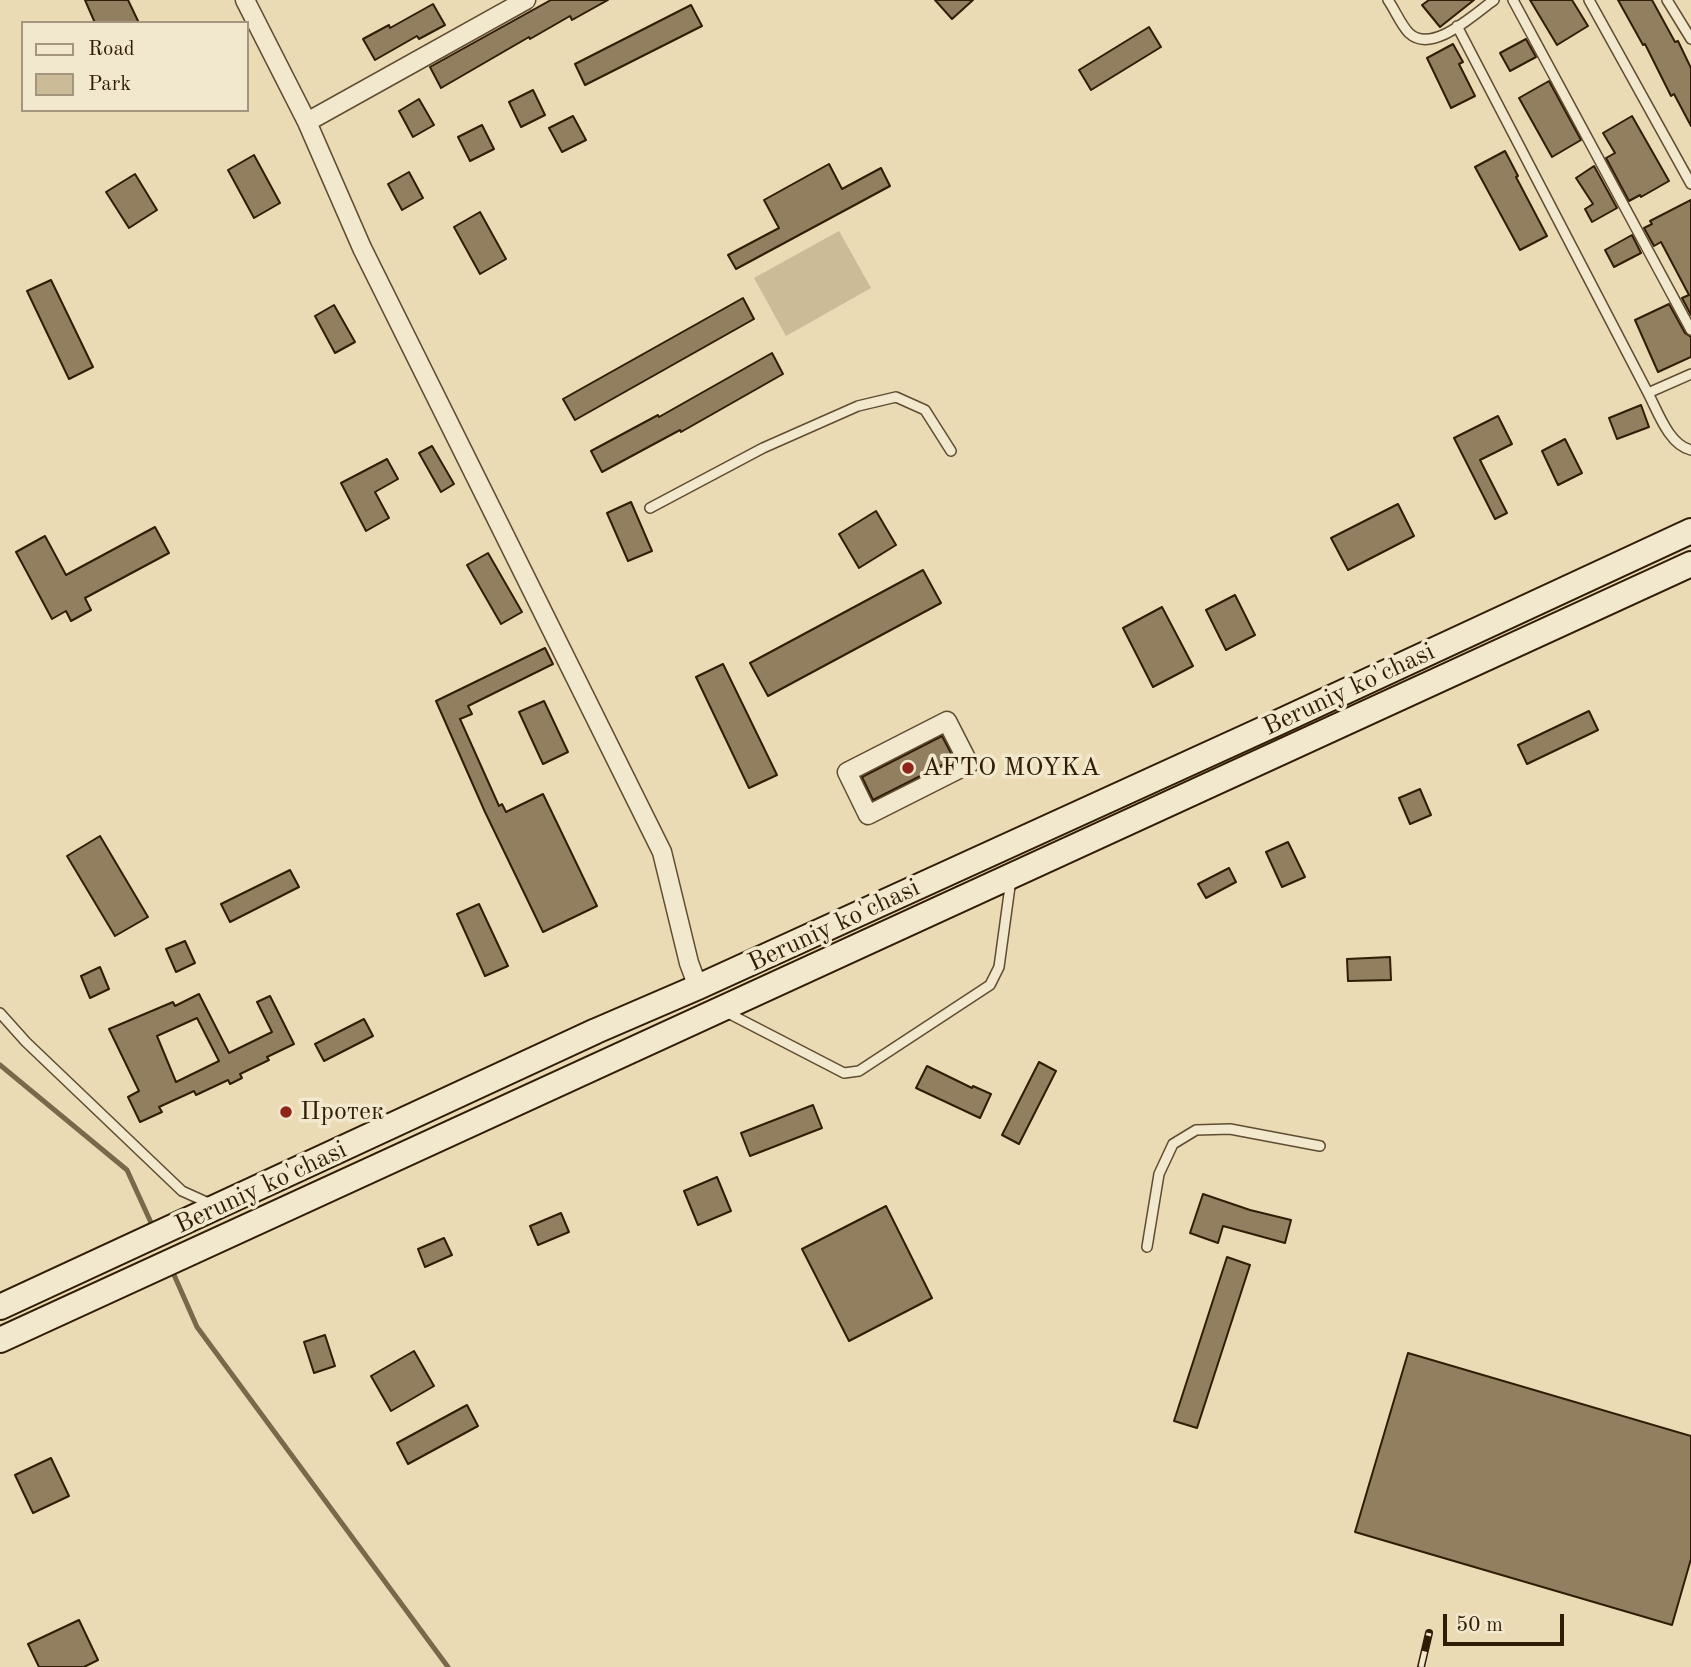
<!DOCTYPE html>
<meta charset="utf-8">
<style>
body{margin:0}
#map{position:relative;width:1691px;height:1667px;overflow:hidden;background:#eadbb4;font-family:"Old Standard TT",serif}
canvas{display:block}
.legend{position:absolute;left:21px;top:21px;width:228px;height:91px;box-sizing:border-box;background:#f1e8ce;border:2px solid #a4967e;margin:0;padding:9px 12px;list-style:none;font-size:21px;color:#311c05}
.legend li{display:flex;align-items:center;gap:14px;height:35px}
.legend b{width:35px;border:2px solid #a4967e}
.scale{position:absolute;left:1443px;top:1614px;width:121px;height:32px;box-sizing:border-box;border:4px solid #311c05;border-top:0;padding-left:9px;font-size:21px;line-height:24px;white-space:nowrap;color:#311c05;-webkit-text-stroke:5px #f1e8ce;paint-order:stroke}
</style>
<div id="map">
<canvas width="1691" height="1667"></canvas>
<ul class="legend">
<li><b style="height:9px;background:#f1e8ce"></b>Road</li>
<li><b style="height:19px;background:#cbbb96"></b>Park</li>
</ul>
<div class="scale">50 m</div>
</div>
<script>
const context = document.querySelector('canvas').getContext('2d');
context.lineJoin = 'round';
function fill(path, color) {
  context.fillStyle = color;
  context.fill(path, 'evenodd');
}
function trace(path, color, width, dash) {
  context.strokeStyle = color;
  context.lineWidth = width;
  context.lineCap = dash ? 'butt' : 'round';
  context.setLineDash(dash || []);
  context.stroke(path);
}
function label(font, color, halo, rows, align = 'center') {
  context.font = font + ' "Old Standard TT",serif';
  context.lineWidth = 7;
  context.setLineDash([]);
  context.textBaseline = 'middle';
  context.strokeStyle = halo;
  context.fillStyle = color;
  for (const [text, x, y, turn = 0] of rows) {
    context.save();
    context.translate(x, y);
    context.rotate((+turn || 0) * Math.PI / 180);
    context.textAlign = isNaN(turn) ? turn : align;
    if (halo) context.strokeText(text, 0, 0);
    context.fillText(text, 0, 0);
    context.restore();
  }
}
const green = new Path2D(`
 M839 231 871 288 786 336 754 278Z`);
const stream = new Path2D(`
 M0 1065 127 1170 153 1227
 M171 1268 197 1327 448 1667`);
const building = new Path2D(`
 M85 0H128L139 23H95Z
 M551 0H608L572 20 570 16 530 39 529 37 441 88 430 67Z
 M935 0H973L952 19Z
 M1429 0H1474L1440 27 1422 5Z
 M1530 0H1572L1588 26 1557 45Z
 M1618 0H1652L1675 42 1678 41 1691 68V126L1674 94 1671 96 1645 44 1643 45Z
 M433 4 445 25 419 39 417 36 375 60 363 39 389 25 390 28Z
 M691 5 702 26 585 85 575 64Z
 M1149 27 1161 47 1091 90 1079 70Z
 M1526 39 1536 57 1510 71 1500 53Z
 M1453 44 1463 62 1459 64 1475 96 1451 108 1427 58Z
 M1549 81 1581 140 1552 157 1519 98Z
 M533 90 545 115 521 127 509 102Z
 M419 99 434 125 413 137 399 111Z
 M573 116 586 140 562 152 549 128Z
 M1632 116 1669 181 1641 197 1640 195 1629 201 1606 158 1615 153 1603 133Z
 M482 125 494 149 470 161 458 137Z
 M1505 151 1518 176 1516 177 1547 236 1520 250 1475 167Z
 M254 155 280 203 254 218 228 170Z
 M829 164 842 189 881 168 890 186 736 269 728 255 779 228 764 200Z
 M1594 166 1617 208 1592 222 1585 209 1593 204 1576 178Z
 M409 172 423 198 402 210 388 184Z
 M135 174 157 210 129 228 106 192Z
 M1691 200V315L1682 298 1689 295 1661 242 1654 246 1644 228 1652 224 1650 221Z
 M480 212 506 259 480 274 454 227Z
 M1632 235 1641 253 1614 267 1605 250Z
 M51 280 93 367 69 379 27 291Z
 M743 298 754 319 575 420 563 399Z
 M1669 304 1685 333 1691 337V357L1658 372 1635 320Z
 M334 305 355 342 335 353 315 316Z
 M772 353 783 374 681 432 680 430 602 472 591 451 658 415 659 417Z
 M1641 405 1649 427 1617 439 1609 418Z
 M1498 416 1512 444 1480 460 1507 513 1495 519 1454 438Z
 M1565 439 1582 473 1558 485 1542 451Z
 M432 446 454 484 441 492 419 453Z
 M387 459 398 479 375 492 389 518 366 531 341 483Z
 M631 502 652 551 628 561 607 513Z
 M1398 504 1414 536 1348 570 1331 538Z
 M876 511 896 545 859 568 839 534Z
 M155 527 169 553 85 598 91 610 71 621 66 611 52 619 16 552 45 536 66 575Z
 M488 553 522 612 501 624 467 565Z
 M923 570 941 603 768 696 750 663Z
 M1235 595 1255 635 1226 650 1206 610Z
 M1162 607 1193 666 1153 687 1123 628Z
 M545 648 553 664 468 706 472 714 460 719 499 806 502 804 506 812 543 794 597 906 543 932 485 812 436 701Z
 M723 664 777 775 749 788 696 677Z
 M544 701 568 752 543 764 519 712Z
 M1589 711 1598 730 1527 764 1518 745Z
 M942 736 954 759 873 800 862 777Z
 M1420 789 1431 815 1410 824 1399 798Z
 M100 836 148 917 115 936 67 856Z
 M1288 842 1305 877 1282 887 1266 852Z
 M1229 868 1236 882 1206 898 1198 884Z
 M290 870 299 887 230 922 221 904Z
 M479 904 508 966 485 976 457 914Z
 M185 941 195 963 176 972 166 949Z
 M1390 957 1391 980 1348 981 1347 959Z
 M100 967 109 989 90 998 81 976Z
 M199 994 229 1053 272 1032 257 1002 270 996 294 1044 267 1057 269 1060 240 1074 242 1078 230 1084 228 1080 196 1095 194 1091 159 1107 162 1112 140 1122 128 1097 139 1091 109 1029 173 1002 175 1006ZM197 1018 219 1061 176 1082 157 1036Z
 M364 1019 373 1036 324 1061 315 1044Z
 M1039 1062 1056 1071 1019 1144 1002 1135Z
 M927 1066 972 1088 973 1086 991 1094 980 1118 916 1088Z
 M813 1105 822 1128 750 1156 741 1133Z
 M717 1177 731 1211 698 1225 684 1191Z
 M1203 1194 1250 1210 1291 1220 1285 1243 1223 1226 1218 1243 1190 1233Z
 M886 1206 932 1298 849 1341 802 1249Z
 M561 1213 569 1232 538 1245 530 1226Z
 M444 1238 452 1255 425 1267 418 1249Z
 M1227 1257 1250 1265 1197 1428 1174 1421Z
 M325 1335 335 1366 314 1373 304 1342Z
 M414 1351 434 1386 391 1411 371 1376Z
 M1408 1353 1691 1436V1559L1672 1625 1355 1532Z
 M467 1405 478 1426 408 1464 397 1443Z
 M51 1458 69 1496 33 1513 15 1475Z
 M79 1620 98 1660 84 1667H39L28 1644Z`);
const service = new Path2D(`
 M1388 0C1395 10 1401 25 1409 33 1432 55 1474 14 1494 0
 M1513 0 1691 330
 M1589 0 1691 184
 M1667 0 1691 39
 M1457 26 1648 393C1658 412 1669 445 1691 450
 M1648 393 1691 374
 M650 508 763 448 858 406 896 397 925 410 951 451
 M726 1012 844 1073 859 1071 990 985 999 967 1011 879
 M0 1013 26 1042 182 1191 213 1205
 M1147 1247 1159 1174 1173 1144 1196 1130 1230 1129 1320 1146`);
const minor = new Path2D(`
 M245 0 307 122 362 248 662 852 689 963 698 987
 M307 122 526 0
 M947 721 969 764 868 815 847 772Z`);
const secondary = new Path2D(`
 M0 1307 596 1031 698 987 1277 723 1691 531
 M0 1340 1691 564`);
const rail = new Path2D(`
 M1421 1667 1429 1633`);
const markers = [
 [908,768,7,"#8f2418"],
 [286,1112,7,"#8f2418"]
];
const streetNames = [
 ["Beruniy ko'chasi",1349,690,-25],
 ["Beruniy ko'chasi",834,926,-25],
 ["Beruniy ko'chasi",261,1188,-25]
];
const poiNames = [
 ["AFTO MOYKA",922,768],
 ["Протек",300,1112]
];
fill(green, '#cbbb96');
trace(stream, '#7a684a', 5);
fill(building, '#917f60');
trace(building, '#311c05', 2);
trace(service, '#5f4c31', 12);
trace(minor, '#5f4c31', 21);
trace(secondary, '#311c05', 28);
trace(service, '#f1e8ce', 9);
trace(minor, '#f1e8ce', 18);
trace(secondary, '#f1e8ce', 24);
trace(rail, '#311c05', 8);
trace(rail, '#f1e8ce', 5, [16]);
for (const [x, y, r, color] of markers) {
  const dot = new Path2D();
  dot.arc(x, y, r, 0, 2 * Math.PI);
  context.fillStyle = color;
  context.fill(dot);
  trace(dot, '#f1e8ce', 2.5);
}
label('26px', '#311c05', '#f1e8ce', streetNames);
label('26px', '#311c05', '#f1e8ce', poiNames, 'left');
</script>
